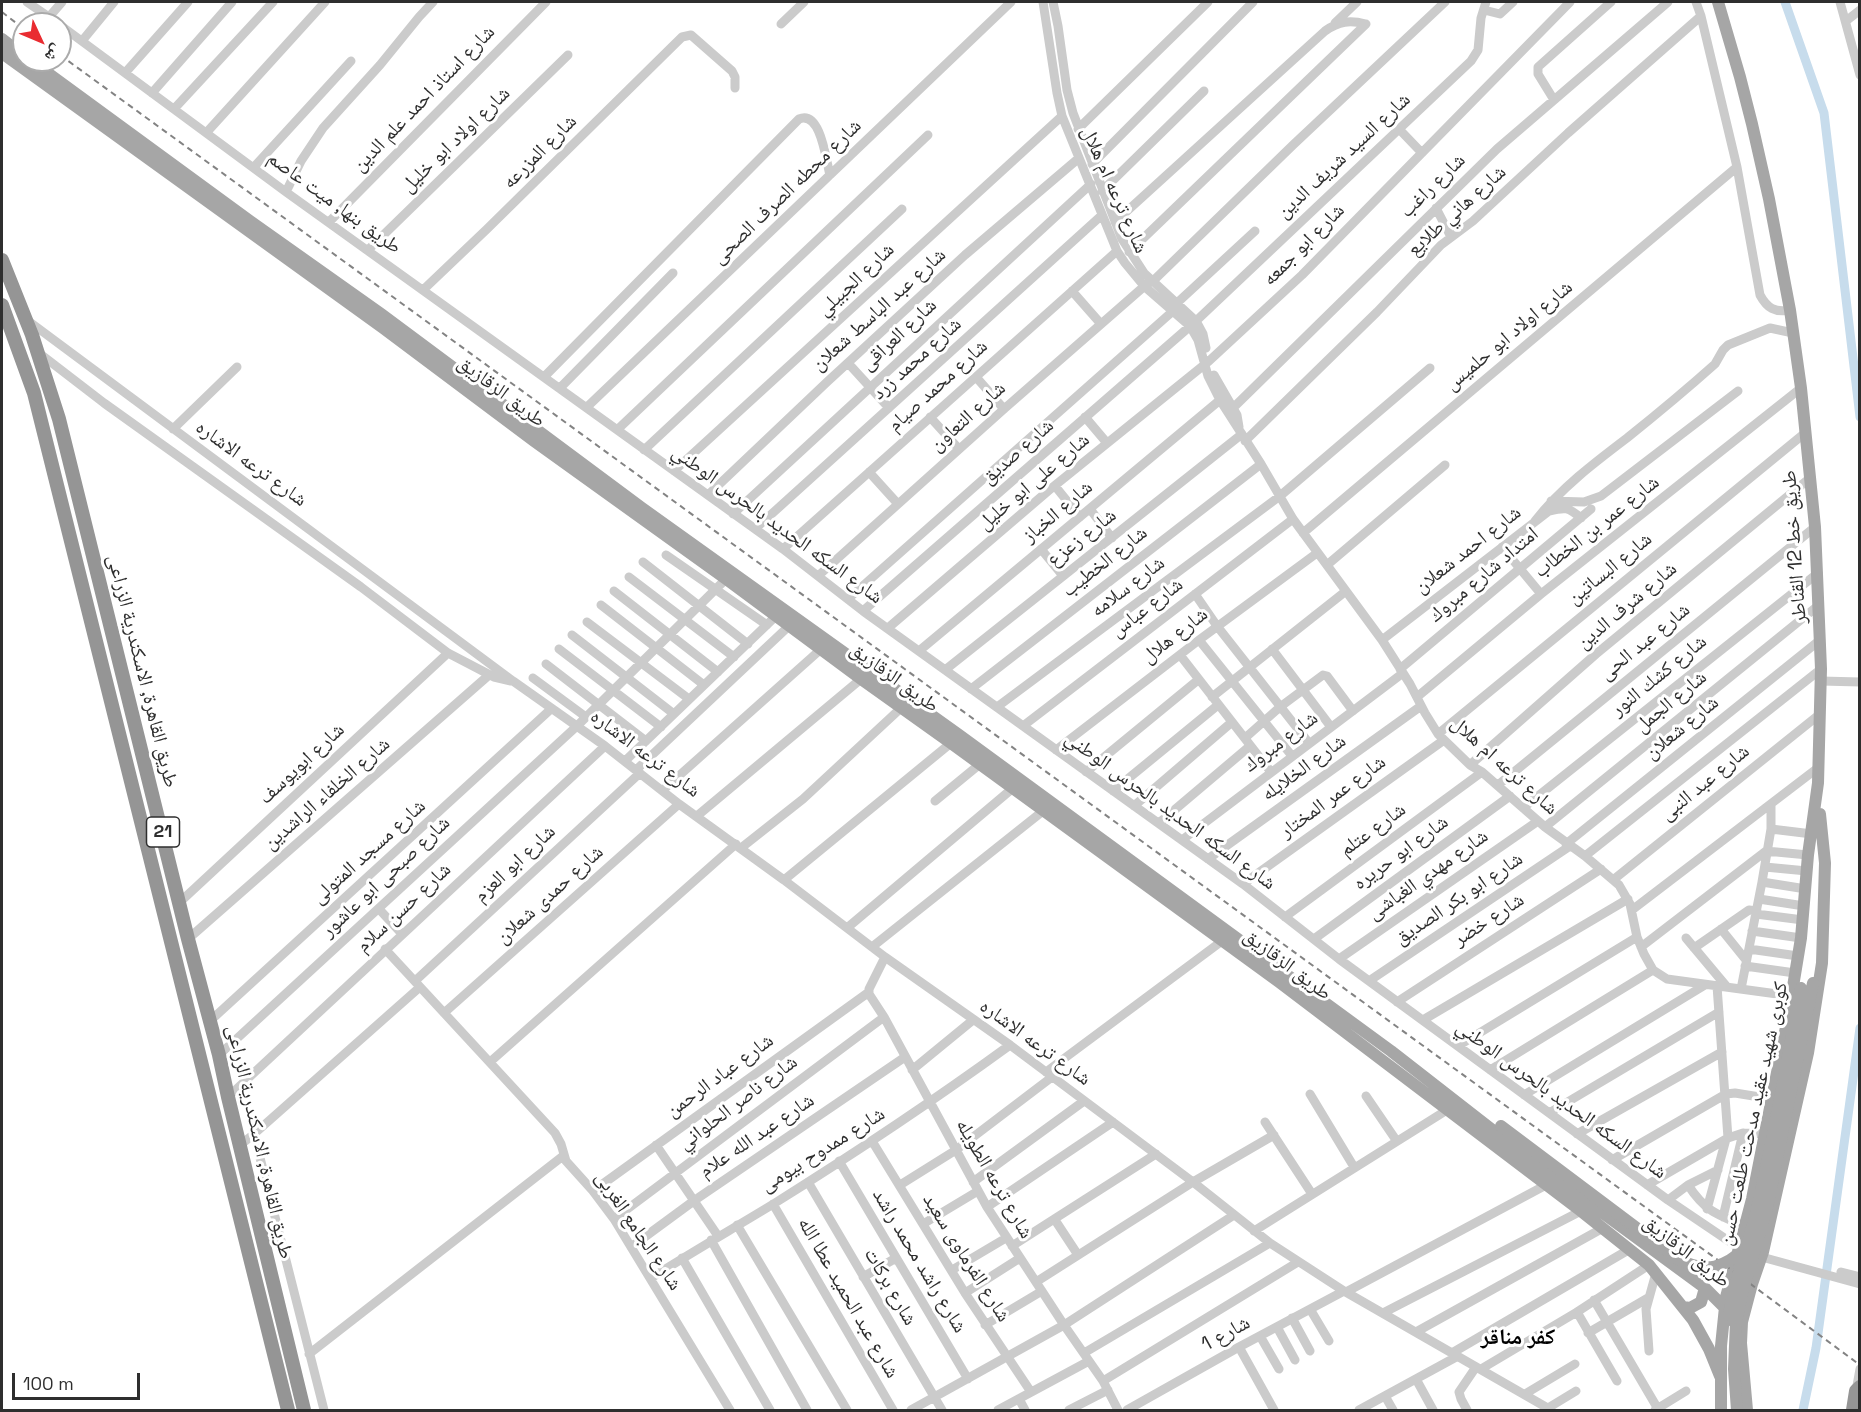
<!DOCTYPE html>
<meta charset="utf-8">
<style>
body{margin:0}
#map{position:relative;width:1861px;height:1412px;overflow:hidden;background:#fff;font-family:"Space Grotesk","Noto Naskh Arabic",sans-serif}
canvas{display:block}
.frame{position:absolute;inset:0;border:3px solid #2e2e2e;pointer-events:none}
.north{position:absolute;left:12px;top:12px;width:60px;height:60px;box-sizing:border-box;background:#fff;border:2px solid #ababab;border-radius:50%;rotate:134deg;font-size:16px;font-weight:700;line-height:24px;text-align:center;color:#2e2e2e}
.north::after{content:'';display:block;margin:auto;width:21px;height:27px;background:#e92c31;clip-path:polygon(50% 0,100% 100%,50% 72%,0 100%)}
.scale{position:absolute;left:12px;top:1373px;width:128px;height:27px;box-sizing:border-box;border:3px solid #2e2e2e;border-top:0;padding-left:8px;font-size:18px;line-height:21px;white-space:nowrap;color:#2e2e2e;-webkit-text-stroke:4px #fff;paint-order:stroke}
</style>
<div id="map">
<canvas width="1861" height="1412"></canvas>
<div class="frame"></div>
<div class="north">ش</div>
<div class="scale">100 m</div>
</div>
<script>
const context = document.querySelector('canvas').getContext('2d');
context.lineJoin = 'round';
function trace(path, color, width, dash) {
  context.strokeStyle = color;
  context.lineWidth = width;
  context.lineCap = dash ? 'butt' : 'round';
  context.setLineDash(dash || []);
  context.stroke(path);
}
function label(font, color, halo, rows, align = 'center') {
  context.font = font + ' "Space Grotesk","Noto Naskh Arabic",sans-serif';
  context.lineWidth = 6;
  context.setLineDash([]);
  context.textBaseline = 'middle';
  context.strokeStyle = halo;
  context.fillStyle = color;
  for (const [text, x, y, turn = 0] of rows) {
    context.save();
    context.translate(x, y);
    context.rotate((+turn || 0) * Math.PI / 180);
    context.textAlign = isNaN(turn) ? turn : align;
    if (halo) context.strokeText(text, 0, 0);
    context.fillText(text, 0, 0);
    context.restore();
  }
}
const canal = new Path2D(`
 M1785 2 1824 113 1860 417
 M1803 1410 1816 1348 1860 1028`);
const minor = new Path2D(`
 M27 2 59 24
 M1043 2 1057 93 1062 116 1117 251 1125 263 1144 286 1190 326 1198 340 1208 376 1220 400 1261 464 1293 519 1382 640 1410 684 1425 713 1438 734 1470 765 1482 772 1545 827 1585 856 1619 885 1630 904 1637 937 1644 954 1653 970 1667 979 1792 996
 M1053 2 1058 26 1067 90 1073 113 1122 239 1144 273 1196 321 1203 334 1206 348
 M1696 2 1701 16 1737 167 1760 295C1767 308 1775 313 1790 310
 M1840 2 1860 75
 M1484 10 1500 14 1513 2
 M49 17 62 2
 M1846 21 1860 10
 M1335 23 1357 2
 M781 24 804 2
 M60 25 286 192 783 549 863 611 1243 884 1339 959 1668 1200 1742 1250
 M82 41 114 2
 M125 73 188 2
 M152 93 232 2
 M1554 100 1538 74V67L1611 2
 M174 109 273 2
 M1078 129 1208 2
 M1399 129 1422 153
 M207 132 325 2
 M1092 164 1253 2
 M254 167 351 61
 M1102 191 1204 91
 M286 192 301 161 323 128 380 65 419 17 433 2
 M1436 208 1451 237
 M329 222 546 2
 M1115 222 1325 31C1339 21 1350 20 1366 24
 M368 250 568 55
 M1129 252 1366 24
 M1152 282 1293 145 1445 2
 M423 290 487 229 682 37 691 35 732 71 735 77V88
 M1072 291 1101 324
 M1177 303 1255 231
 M27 320 513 681 605 746 679 804 784 880 885 957 1010 1045 1193 1182 1270 1243 1344 1291 1551 1410
 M39 353 104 403 361 587 448 653 494 677 511 681
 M848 363 889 408
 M1214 375 1237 415 1239 427
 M544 377 799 119C821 110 826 161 830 175
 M976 377 1004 409
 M560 388 673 273
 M587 407 1011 2
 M1233 408 1497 149 1668 2
 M930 417 959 449
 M1085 417 1107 443
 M173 429 237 367
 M617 430 928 135
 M1245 441 1377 312 1441 245 1473 221 1568 133 1701 16
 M644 450 902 209
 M674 471 1062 116
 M869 472 898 504
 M1055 486 1080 517
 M708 495 827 382 965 255 1079 158
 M1551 501 1584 502 1601 496 1738 391
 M1090 509 1112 538
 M733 514 1091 184
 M1535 521C1561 488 1594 463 1627 438 1657 414 1687 389 1715 364L1723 350 1728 345 1770 328 1793 333
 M755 529 1102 215
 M1303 533 1737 167
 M1502 547 1541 594
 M783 549 1117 251
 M1041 549 1063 576
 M666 555 767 625
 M643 562 748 644
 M1327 565 1445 465
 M818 576 1004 409 1148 283
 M629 577 734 657
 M614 591 718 672
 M1195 594 1217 626 1309 743
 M848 599 1173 311
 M601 605 704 685
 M863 611 1196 321 1471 61 1478 50 1481 18 1486 2
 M587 622 689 699
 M888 628 1048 491 1209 361 1302 275 1570 2
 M572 635 674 714
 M1199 640 1292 756
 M1382 640 1549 511C1566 507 1568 507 1581 518
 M559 649 661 727
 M1272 649 1331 727
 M919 651 1220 400
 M1180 655 1271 772
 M546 664 646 741
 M1400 669 1591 509
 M945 670 1242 434
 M533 678 586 717
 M1821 681 1860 682
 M971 689 1261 464
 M1212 697 1346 591
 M1417 697 1541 594 1801 388
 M997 707 1280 496 1430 368
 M1023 726 1293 519
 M1438 734 1805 433
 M1245 738 1280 707 1323 675 1327 676 1353 711
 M1056 750 1199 640 1317 553
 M625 761 776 616
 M1470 765 1596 654 1810 478
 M636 770 789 626
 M1086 772 1198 680
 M1498 785 1815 527
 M663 790 820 650
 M1113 791 1218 705
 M935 801 980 764
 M1134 806 1232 722
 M1523 808 1818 573
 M697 816 861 679
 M1159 823 1250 746
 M1545 827 1819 605
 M1771 829 1812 834
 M1182 840 1403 673
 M1566 844 1820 640
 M741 848 803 799 901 708
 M1585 856 1821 669
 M1208 859 1421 706
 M1765 867 1807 871
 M784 880 951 743
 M1613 880 1820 714
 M1762 882 1806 889
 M1243 884 1444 740
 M1759 899 1804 906
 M180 902 448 653
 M379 909 402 934
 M1632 910 1819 767
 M1756 914 1803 920
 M1285 917 1482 772
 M847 928 1013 788
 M1721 929 1746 960
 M1752 931 1801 938
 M1686 938 1727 987
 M188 939 489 675
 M1314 939 1510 796
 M872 947 1043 811
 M1641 947 1766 851 1808 855
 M1694 948 1749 910 1757 911
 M385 949 555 1133 561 1144 566 1161 593 1191 614 1219 730 1410
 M1749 949 1798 956
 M885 957 869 989V994L884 1017 987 1207 1064 1325 1103 1381 1118 1410
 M1339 959 1538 821
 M1745 966 1795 973
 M415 981 640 773
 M1369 981 1570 846
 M1717 986 1728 1138
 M1741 989 1762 882 1771 829V804
 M1397 1002 1601 869
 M444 1013 679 804
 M1423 1020 1628 899
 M210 1021 551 709
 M1458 1046 1637 937
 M219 1055 577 726 726 579
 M490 1062 736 844
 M912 1070 973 1020
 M1490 1070 1653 970
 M1046 1072 1222 941
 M1310 1094 1354 1167
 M1524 1095 1705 985
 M1366 1096 1396 1140
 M228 1097 605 746
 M1549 1113 1719 1012
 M1265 1122 1312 1194
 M254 1134 420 987
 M1577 1134 1722 1052
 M872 1141 965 1293 1031 1392
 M656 1145 718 1236
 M239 1146 254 1134 324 1410
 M1612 1160 1726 1094 1735 1093 1772 1099
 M839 1161 968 1379
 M808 1182 942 1410
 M973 1182 1084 1101
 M900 1185 956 1150 1052 1077
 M1647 1185 1728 1138 1743 1133 1765 1134
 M1688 1185C1705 1211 1717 1215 1745 1226
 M593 1191 869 992
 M1668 1200 1688 1185 1718 1170
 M773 1204 893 1410
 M987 1207 1113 1122
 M1707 1209 1726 1139
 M1723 1217 1743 1133
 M614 1219 884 1017
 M1055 1220 1078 1255
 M923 1224 978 1191
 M737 1225 847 1410
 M1254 1231 1447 1110
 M711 1240 807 1410
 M1012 1246 1156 1154
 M631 1247 695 1200 905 1057
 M1758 1256 1860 1284
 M682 1258 770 1410
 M952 1270 1006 1238
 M1841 1272 1860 1277
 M863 1277 896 1258
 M651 1278C692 1252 734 1228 775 1203 855 1153 933 1101 1010 1045
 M1036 1282 1193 1182 1274 1135
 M1346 1292 1546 1185
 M965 1293 1020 1258
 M1594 1300 1658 1409
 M1310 1309 1329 1341
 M1577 1312 1617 1381
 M1383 1313 1581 1211
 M1292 1318 1310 1351
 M985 1325 1042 1291
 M1277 1327 1295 1360
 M1416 1332 1603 1228
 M1588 1333 1648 1298
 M1260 1336 1279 1369
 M1239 1347 1274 1410
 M1649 1351 1646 1309 1656 1273
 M1084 1353 1270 1243
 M1452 1353 1630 1249
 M309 1354 563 1156
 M1481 1369 1577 1312 1649 1265
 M1416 1379 1433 1410
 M1103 1381 1298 1262
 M1856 1391 1860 1369
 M1525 1394 1575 1364
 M1385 1396 1393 1410
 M1019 1399 1025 1410
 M1548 1408 1576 1391
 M911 1410 1064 1325 1234 1215
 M998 1410 1089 1361
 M1069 1410 1108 1390
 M1127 1410 1239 1347 1344 1291
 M1359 1410 1458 1356
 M1467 1410 1461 1399 1459 1392 1476 1367
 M1655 1410 1686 1391`);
const major = new Path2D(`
 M1718 2 1740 77 1752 124 1769 199 1790 310 1801 388 1815 527 1821 669 1818 783 1808 855 1801 938 1788 1017 1752 1199 1726 1297 1721 1346V1410
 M2 39 24 56
 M2 53 383 328 534 441 726 579 861 679 951 743 1279 982 1581 1211 1649 1265 1693 1320 1709 1349 1720 1376
 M30 60 250 221 381 314 642 508 959 735 1391 1051 1536 1164 1705 1288 1725 1308 1733 1321
 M1683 1307 1690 1308 1701 1302 1705 1288
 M1747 1410 1741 1343 1742 1322 1752 1284 1763 1252 1808 1053 1822 963 1825 863 1820 814`);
const highway = new Path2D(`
 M2 260 32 335 59 419 188 939 219 1055 228 1097 304 1410
 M2 305 34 393 288 1410
 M1853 1410 1856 1391 1860 1387`);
const rail = new Path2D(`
 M2 12 24 29
 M60 55 1733 1271 1860 1365`);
const majorBridge = new Path2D(`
 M1501 1126 1678 1259C1707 1274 1724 1268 1747 1247
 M1729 1315C1735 1276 1751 1239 1759 1200 1775 1130 1787 1059 1801 988
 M1737 1410 1734 1369 1736 1322 1743 1290 1767 1208 1813 983`);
const shields = [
 [163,832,33]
];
const shieldNames = [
 ["21",163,832]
];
const streetNames = [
 ["شارع استاذ احمد علم الدين",424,99,-46],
 ["شارع اولاد ابو خليل",456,140,-44],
 ["شارع المزرعه",540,152,-45],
 ["شارع السيد شريف الدين",1344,156,-43],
 ["شارع راغب",1433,186,-44],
 ["شارع ترعه ام هلال",1114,190,66],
 ["شارع محطه الصرف الصحى",787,192,-44],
 ["طريق بنها, ميت عاصم",334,203,36],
 ["شارع هاني طلايع",1457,211,-42],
 ["شارع ابو جمعه",1304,245,-45],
 ["شارع الجبيلي",856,280,-43],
 ["شارع عبد الباسط شعلان",879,310,-42],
 ["شارع العراقى",899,335,-43],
 ["شارع اولاد ابو حلميس",1509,336,-40],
 ["شارع محمد زرد",917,359,-42],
 ["شارع محمد صيام",938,386,-42],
 ["طريق الزقازيق",501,392,37],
 ["شارع التعاون",968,417,-42],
 ["شارع صديق",1018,452,-41],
 ["شارع ترعه الاشاره",251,464,36],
 ["شارع على ابو خليل",1034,482,-40],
 ["شارع الخباز",1058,512,-40],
 ["شارع السكه الحديد بالحرس الوطني",777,525,36],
 ["شارع عمر بن الخطاب",1597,527,-38],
 ["شارع زعزع",1082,538,-38],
 ["طريق خط 12 القناطر",1795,547,-94],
 ["شارع احمد شعلان",1468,550,-38],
 ["شارع الخطيب",1105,562,-38],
 ["شارع البساتين",1610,569,-39],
 ["امتداد شارع مبروك",1484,575,-40],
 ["شارع سلامه",1128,587,-37],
 ["شارع شرف الدين",1627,606,-40],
 ["شارع عباس",1147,608,-37],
 ["شارع هلال",1175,636,-38],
 ["شارع عبد الحى",1645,642,-39],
 ["طريق القاهرة, الاسكندرية الزراعى",142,671,76],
 ["شارع كشك النور",1659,676,-39],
 ["طريق الزقازيق",894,678,36],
 ["شارع الجمل",1671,702,-39],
 ["شارع شعلان",1682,728,-39],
 ["شارع مبروك",1281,742,-37],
 ["شارع ترعه الاشاره",645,754,37],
 ["شارع ابويوسف",302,764,-43],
 ["شارع ترعه ام هلال",1504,766,42],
 ["شارع الخلايله",1304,768,-36],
 ["شارع عبد النبى",1705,783,-39],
 ["شارع الخلفاء الراشدين",327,794,-41],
 ["شارع عمر المختار",1333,797,-36],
 ["شارع السكه الحديد بالحرس الوطني",1170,811,36],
 ["شارع عتلم",1373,830,-36],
 ["شارع مسجد المتولى",369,852,-42],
 ["شارع ابو حريره",1401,853,-36],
 ["شارع ابو العزم",515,864,-43],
 ["شارع مهدي الغباشى",1428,875,-35],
 ["شارع صبحى ابو عاشور",386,877,-43],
 ["شارع حمدى شعلان",550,895,-42],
 ["شارع ابو بكر الصديق",1459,899,-34],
 ["شارع حسن سلام",404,908,-43],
 ["شارع خضر",1489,920,-33],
 ["طريق الزقازيق",1287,965,37],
 ["شارع ترعه الاشاره",1035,1043,36],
 ["شارع عباد الرحمن",720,1076,-36],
 ["شارع السكه الحديد بالحرس الوطني",1561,1100,36],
 ["شارع ناصر الحلواني",738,1103,-37],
 ["كوبرى شهيد عقيد مدحت طلعت حسن",1754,1114,-78],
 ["شارع عبد الله علام",757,1136,-34],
 ["طريق القاهرة, الاسكندرية الزراعى",259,1142,77],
 ["شارع ممدوح بيومى",823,1150,-32],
 ["شارع ترعه الطويله",994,1179,60],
 ["شارع الجامع الغربى",638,1231,56],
 ["طريق الزقازيق",1686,1252,38],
 ["شارع الفرماوى سعيد",966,1258,58],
 ["شارع راشد محمد راشد",919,1261,59],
 ["شارع بركات",890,1287,60],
 ["شارع عبد الحميد عطا الله",848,1298,60],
 ["شارع 1",1226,1334,-29]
];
const quarterNames = [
 ["كفر مناقر",1518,1338]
];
trace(canal, '#c7dcec', 9);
trace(minor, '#cbcbcb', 9);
trace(major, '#a6a6a6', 12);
trace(highway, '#959595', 14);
trace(rail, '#838383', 2, [6, 4.5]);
trace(majorBridge, '#a6a6a6', 12);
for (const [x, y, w] of shields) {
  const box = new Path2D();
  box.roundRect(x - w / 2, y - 15, w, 30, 4.5);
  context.fillStyle = '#fff';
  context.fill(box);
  trace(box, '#2e2e2e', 1.5);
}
label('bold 18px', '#2e2e2e', null, shieldNames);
label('20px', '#2e2e2e', '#fff', streetNames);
label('bold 22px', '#000', '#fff', quarterNames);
</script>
